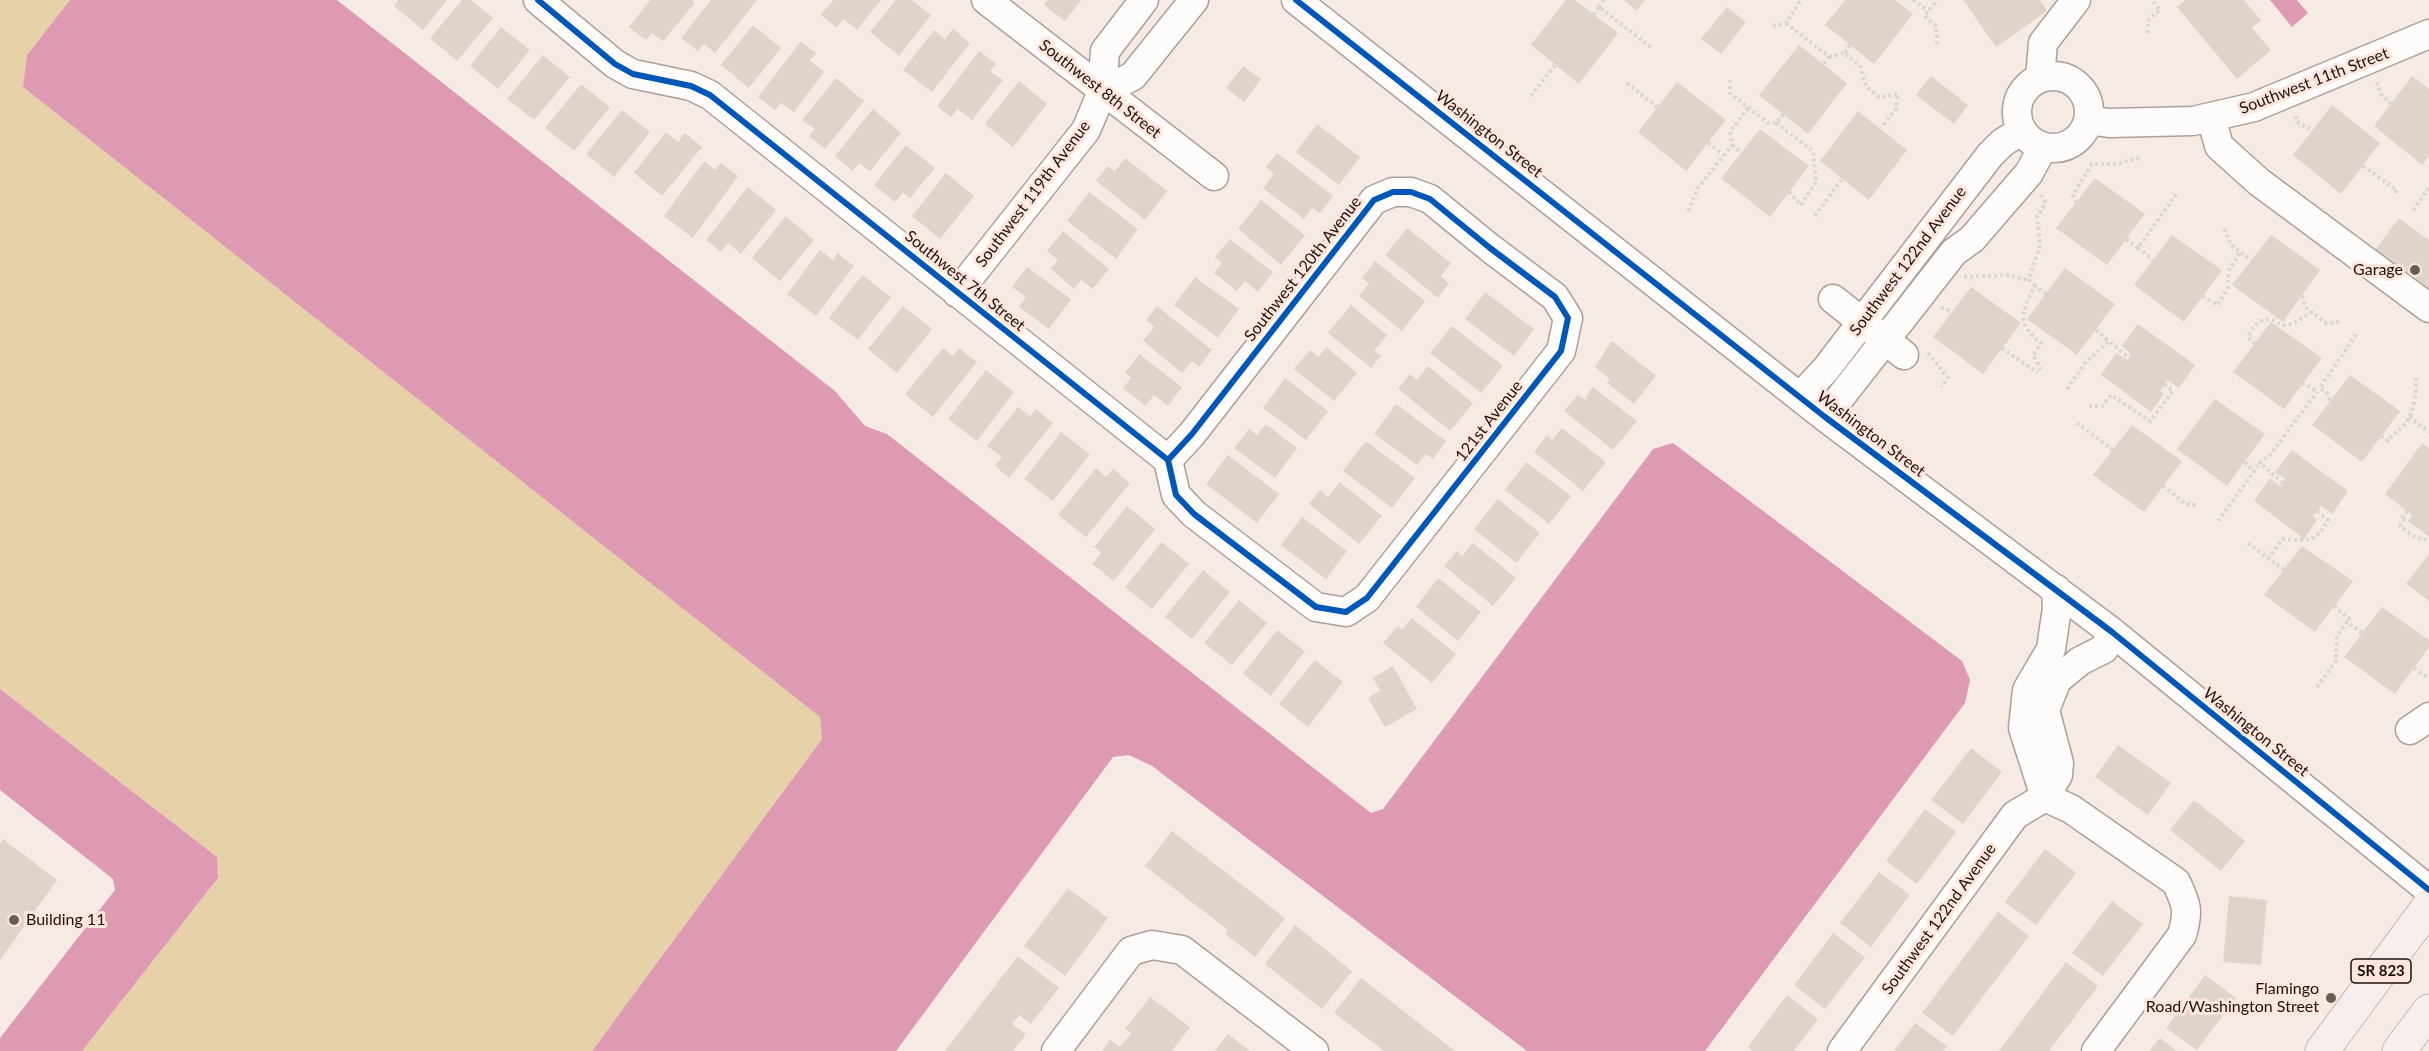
<!DOCTYPE html>
<style>
body{margin:0}
canvas{display:block;background:#f6eae5}
</style>
<canvas width="2429" height="1051"></canvas>
<script>
const context = document.querySelector('canvas').getContext('2d');
context.lineJoin = 'round';
function fill(path, color) {
  context.fillStyle = color;
  context.fill(path, 'evenodd');
}
function trace(path, color, width, dash) {
  context.strokeStyle = color;
  context.lineWidth = width;
  context.lineCap = dash ? 'butt' : 'round';
  context.setLineDash(dash || []);
  context.stroke(path);
}
function label(font, color, halo, rows, align = 'center') {
  context.font = font + ' Lato,sans-serif';
  context.lineWidth = 6;
  context.setLineDash([]);
  context.textBaseline = 'middle';
  context.strokeStyle = halo;
  context.fillStyle = color;
  for (const [text, x, y, turn = 0] of rows) {
    context.save();
    context.translate(x, y);
    context.rotate((+turn || 0) * Math.PI / 180);
    context.textAlign = isNaN(turn) ? turn : align;
    if (halo) context.strokeText(text, 0, 0);
    context.fillText(text, 0, 0);
    context.restore();
  }
}
const green = new Path2D(`
 M0 0H70L27 55 23 87 820 717 822 739 592 1051H82L218 878 217 857 0 689Z`);
const water = new Path2D(`
 M70 0H337L835 391 865 426 887 434 1371 813 1383 809 1653 449 1673 443 1962 661 1970 680 1965 703 1705 1051H1527L1152 766 1129 755 1113 757 896 1051H592L822 739 820 717 23 87 27 55Z
 M2270 0H2297L2308 13 2292 27Z
 M0 689 217 857 218 878 82 1051H0V1038L115 890 113 879 0 790Z`);
const building = new Path2D(`
 M398 0H447L423 30 394 6Z
 M462 0H471L493 18 457 61 430 38Z
 M650 0H692L695 3 663 41 652 33 646 40 629 27Z
 M711 0H757L715 53 704 44 698 51 681 38Z
 M833 0H881L857 30 843 19 837 28 821 15Z
 M896 0H912L931 15 899 56 870 32Z
 M1048 0H1081L1065 21 1044 5Z
 M1566 0H1575L1618 33 1579 84 1531 45Z
 M1624 0H1645L1637 11Z
 M1845 0H1895L1913 14 1874 64 1825 25Z
 M1963 0H2040L2047 11 1996 47Z
 M2185 0H2244L2261 20 2252 28 2271 50 2237 79 2177 7Z
 M1727 7 1746 22 1721 54 1701 39Z
 M753 25 781 48 749 88 721 65Z
 M501 27 530 50 498 89 470 66Z
 M953 29 970 43 932 92 903 70 934 30 945 39Z
 M801 41 816 53 810 61 824 72 794 112 781 103 775 110 758 97Z
 M1799 45 1847 83 1808 134 1759 95Z
 M979 51 996 64 990 71 1003 80 972 120 957 109 951 117 937 106Z
 M543 55 570 77 534 120 507 99Z
 M1243 66 1261 79 1244 102 1226 88Z
 M1931 76 1968 105 1954 124 1916 95Z
 M2412 76 2429 89V156L2422 165 2374 126Z
 M836 78 864 101 825 149 809 136 815 129 802 120Z
 M1019 81 1047 104 1013 147 985 124Z
 M1677 82 1726 120 1686 171 1638 132Z
 M581 84 610 107 574 151 545 128Z
 M2332 105 2380 143 2341 194 2293 155Z
 M873 109 901 133 870 171 859 163 853 171 835 156Z
 M622 110 650 132 614 177 586 154Z
 M1858 111 1907 150 1869 200 1820 161Z
 M1317 124 1360 157 1339 185 1296 152Z
 M1760 129 1809 166 1770 217 1721 178Z
 M666 132 678 142 685 133 702 147 662 196 634 173Z
 M906 145 935 168 910 198 903 193 895 202 874 185Z
 M1277 153 1333 196 1320 213 1312 208 1304 219 1263 188 1274 174 1266 167Z
 M1125 158 1167 191 1145 220 1096 181 1108 166 1115 171Z
 M704 161 715 170 721 163 738 176 693 238 664 216Z
 M946 173 974 196 940 239 912 216Z
 M2095 178 2145 214 2107 265 2056 228Z
 M748 187 776 210 741 254 728 243 721 252 706 240Z
 M1089 192 1138 229 1116 259 1067 221Z
 M1261 200 1305 235 1281 265 1238 229Z
 M786 216 814 240 780 281 752 258Z
 M2399 218 2429 240V290L2375 250Z
 M1407 228 1451 263 1441 276 1449 283 1438 298 1385 255Z
 M1063 231 1109 269 1093 289 1081 280 1074 289 1051 269 1058 260 1047 251Z
 M2172 235 2222 270 2184 322 2134 285Z
 M2271 235 2320 270 2283 322 2232 285Z
 M1230 239 1273 272 1258 292 1245 281 1237 291 1214 273 1222 263 1215 257Z
 M820 250 833 260 837 253 854 266 816 316 787 294Z
 M1375 261 1425 301 1402 331 1359 296 1369 284 1362 278Z
 M1027 267 1071 299 1049 329 1019 307 1026 297 1012 287Z
 M2065 268 2115 304 2077 355 2027 319Z
 M862 275 891 297 858 340 829 318Z
 M1195 277 1239 309 1218 338 1174 305Z
 M1971 287 2021 323 1983 374 1933 337Z
 M1485 292 1534 329 1514 356 1465 319Z
 M1351 305 1387 335 1374 351 1381 356 1371 368 1328 333Z
 M903 306 932 329 897 373 868 349Z
 M1157 306 1212 350 1199 367 1192 361 1182 373 1143 341 1154 327 1146 320Z
 M2271 322 2322 358 2284 409 2233 372Z
 M2138 324 2195 365 2179 388 2167 380 2160 391 2164 394 2151 412 2101 375 2116 353 2127 360 2129 358 2131 354 2122 346Z
 M1452 326 1503 366 1481 393 1430 353Z
 M1612 341 1656 376 1634 404 1607 383 1610 379 1595 367Z
 M1326 347 1357 373 1334 401 1294 369 1310 350 1318 357Z
 M943 348 953 356 959 348 977 362 933 417 905 394Z
 M1139 354 1182 387 1168 406 1154 395 1146 406 1123 388 1131 378 1125 373Z
 M1428 366 1473 403 1450 431 1398 389 1410 374 1417 380Z
 M986 370 1014 392 977 441 948 419Z
 M2350 375 2400 411 2362 462 2312 425Z
 M1285 378 1328 411 1306 440 1263 408Z
 M1593 387 1637 421 1613 450 1564 411 1578 395 1586 400 1587 395Z
 M2215 399 2265 434 2227 486 2177 449Z
 M1396 404 1446 441 1433 459 1426 454 1417 465 1374 434Z
 M1018 407 1030 416 1036 409 1053 423 1009 478 995 466 1002 457 987 446Z
 M1266 424 1297 448 1275 478 1234 448 1249 429 1257 435Z
 M2132 425 2182 461 2144 512 2093 475Z
 M1562 428 1606 462 1583 491 1534 452 1547 435 1552 440Z
 M1061 432 1090 454 1053 501 1024 479Z
 M1366 441 1415 478 1392 508 1343 471Z
 M2422 443 2429 448V537L2408 521 2412 515 2385 494Z
 M2292 450 2348 491 2332 514 2321 506 2313 516 2317 520 2304 539 2254 501 2270 478 2280 486 2283 483 2285 479 2275 472Z
 M1228 455 1279 494 1257 523 1206 484Z
 M1526 462 1571 496 1549 524 1505 490Z
 M1096 468 1106 477 1113 469 1130 483 1086 537 1058 515Z
 M1340 482 1382 516 1359 544 1309 504 1320 490 1328 497Z
 M1498 499 1540 533 1516 563 1474 529Z
 M1127 506 1155 529 1114 581 1092 564 1101 553 1094 547Z
 M1302 517 1347 551 1326 579 1281 545Z
 M1162 542 1189 564 1152 609 1125 587Z
 M1473 543 1516 578 1493 606 1444 566 1457 551 1462 556Z
 M2302 546 2353 581 2315 632 2264 595Z
 M2429 554V601L2406 584Z
 M1203 570 1230 592 1192 639 1165 617Z
 M1438 578 1481 612 1458 641 1416 607Z
 M1239 600 1267 623 1232 665 1204 643Z
 M2382 607 2429 640V647L2395 694 2344 657Z
 M1412 618 1456 654 1432 683 1383 643 1398 626 1402 630Z
 M1277 630 1305 651 1271 696 1243 674Z
 M1315 660 1343 682 1308 727 1279 704Z
 M1393 666 1417 709 1385 727 1368 698 1380 691 1373 678Z
 M2118 745 2171 783 2148 815 2095 777Z
 M1971 748 2002 772 1963 824 1931 800Z
 M2194 800 2245 841 2221 871 2170 830Z
 M1925 809 1956 832 1917 884 1886 861Z
 M1172 831 1285 918 1255 957 1225 934 1228 930 1145 866Z
 M3 839 57 880 0 960V844Z
 M2045 849 2076 873 2036 925 2005 902Z
 M1879 872 1910 895 1871 947 1840 923Z
 M1068 888 1108 918 1065 976 1024 946Z
 M2229 896 2267 900 2261 965 2223 962Z
 M2112 901 2143 924 2103 976 2072 953Z
 M1998 912 2029 936 1953 1036 1922 1013Z
 M1295 925 1352 971 1322 1009 1265 964Z
 M1833 933 1865 957 1825 1009 1794 985Z
 M1018 956 1059 988 1031 1024 1019 1015 1012 1024 1026 1034 1013 1051H945Z
 M2066 962 2098 986 2049 1051H1999Z
 M2205 975 2236 998 2197 1050 2166 1028Z
 M1361 978 1455 1051H1384L1334 1013Z
 M1787 995 1818 1019 1794 1051H1753L1748 1047Z
 M1150 997 1190 1027 1172 1051H1102L1110 1040 1120 1047 1131 1033 1125 1029Z
 M1915 1023 1947 1046 1943 1051H1894Z
 M1228 1034 1250 1051H1215Z
 M2160 1038 2177 1051H2149Z`);
const path = new Path2D(`
 M1913 0 1928 11
 M1599 7 1604 0
 M1594 15 1599 7 1653 49
 M1786 23 1829 57 1823 64
 M1773 26 1786 23 1801 0
 M2147 33 2149 19 2160 10 2152 0
 M1937 44 1936 26 1924 16 1937 0
 M1850 45 1844 53 1860 66 1866 86 1879 97 1898 94 1896 109 1881 128
 M1829 57 1844 53
 M1730 80V93L1768 123H1776L1784 114
 M2377 82 2381 94 2391 104
 M1627 83 1657 107
 M1531 96 1555 65
 M2296 116 2297 122 2312 130
 M1776 123 1813 151 1816 182 1801 205 1789 192
 M1708 143 1724 155
 M1732 145 1741 153
 M2363 166 2397 190 2393 195
 M2076 203 2073 195 2092 164H2117L2139 158
 M2413 210 2429 188
 M1688 211 1698 188 1732 145 1730 132 1748 108
 M1815 216 1842 179
 M2224 229 2231 245 2251 260
 M2126 239 2138 248 2177 193
 M2138 248 2153 260
 M1964 277 2007 275 2029 280
 M2035 286 2029 280 2040 245 2037 216 2043 208 2045 202 2041 195
 M2203 296 2218 305 2228 287 2229 270 2240 252
 M2302 296 2305 307 2326 323 2342 322
 M1941 307 1952 312
 M2096 330 2109 341
 M2255 344 2248 337C2252 327 2261 316 2273 320 2278 322 2280 325 2286 325 2295 324 2304 317 2312 312
 M2002 348 2038 373
 M1928 353 1948 378 1941 387
 M2041 370 2033 355 2041 343C2015 323 2022 311 2035 286L2046 294
 M2302 383 2318 391
 M2067 389 2085 363 2109 341 2129 358
 M2330 400 2328 394 2320 388 2357 333
 M2089 406H2102L2111 395 2150 421 2173 391 2164 384
 M2409 417 2429 432
 M2077 423 2113 450
 M2381 436 2388 441C2393 434 2400 430 2406 423 2414 412 2417 389 2416 376
 M2245 462 2254 472
 M2283 483 2260 463 2270 455 2317 392
 M2163 486 2186 504 2197 505
 M2407 511 2401 519 2404 520 2400 526C2409 532 2417 542 2429 539
 M2218 521 2260 463
 M2248 543 2284 570
 M2268 559 2283 539C2307 540 2314 545 2328 520L2317 511
 M2334 606 2349 619 2347 622
 M2414 668 2429 678
 M2317 687 2336 661 2337 636 2347 622 2362 633`);
const minor = new Path2D(`
 M538 0 615 64 633 74 691 86 710 95 1168 460 1176 495 1194 514 1316 607 1346 612 1367 598 1561 351 1568 318 1555 297 1490 248 1430 199 1411 192H1393L1374 200 1192 434 1168 460
 M986 0 1214 176
 M1296 0 1825 417 2112 632 2429 890
 M2017 112a36 36 0 1 1 72 0a36 36 0 1 1-72 0Z
 M2040 78 2043 43 2076 0
 M1102 92 1133 76 1194 0
 M2211 117 2219 146 2259 182 2429 308
 M2088 120 2109 123 2193 121 2254 107 2429 34
 M957 293 1086 130 1102 92 1105 51 1144 0
 M1833 299 1904 355
 M1800 397 1826 369 1990 155 2002 143 2022 130
 M1825 417 1954 252 1972 239 2029 173 2043 147
 M2410 730 2429 717
 M2045 797 2071 809 2176 882C2187 905 2189 911 2182 935L2096 1051
 M2045 797 2023 728 2027 690 2051 649 2057 608 2056 589
 M1056 1051 1131 951 1152 945 1182 950 1314 1051
 M1842 1051 2015 815 2045 797 2058 775 2059 763 2045 710 2057 680 2080 661 2104 649 2112 632`);
const highway = new Path2D(`
 M2322 1051 2429 906
 M2399 1051 2429 1011`);
const cycleway = new Path2D(`
 M538 0 615 64 633 74 691 86 710 95 1168 460 1176 495 1194 514 1316 607 1346 612 1367 598 1561 351 1568 318 1555 297 1490 248 1430 199 1411 192H1393L1374 200 1192 434 1168 460
 M1296 0 1825 417 2112 632 2429 890`);
const markers = [
 [2415,270,6,"#6a5d58"],
 [14,920,6,"#6a5d58"],
 [2331,998,6,"#6a5d58"]
];
const shields = [
 [2381,971,60]
];
const shieldNames = [
 ["SR 823",2381,971]
];
const streetNames = [
 ["Southwest 11th Street",2314,81,-21],
 ["Southwest 8th Street",1100,89,38],
 ["Washington Street",1489,134,38],
 ["Southwest 119th Avenue",1033,194,-53],
 ["Southwest 122nd Avenue",1908,261,-53],
 ["Southwest 120th Avenue",1303,269,-52],
 ["Southwest 7th Street",965,281,39],
 ["121st Avenue",1489,421,-52],
 ["Washington Street",1871,434,37],
 ["Washington Street",2256,732,39],
 ["Southwest 122nd Avenue",1939,919,-54]
];
const poiNames = [
 ["Garage",2403,270],
 ["Building 11",26,920,"left"],
 ["Flamingo",2319,989],
 ["Road/Washington Street",2319,1007]
];
fill(green, '#e6d1a9');
fill(water, '#dd9ab2');
fill(building, '#dfd4cc');
trace(minor, '#ab9f9a', 31);
trace(highway, '#c6b9b6', 35);
trace(path, '#d9d6d4', 4, [3, 3]);
trace(minor, '#fefcfb', 28);
trace(highway, '#f6eded', 33);
trace(cycleway, '#0057b8', 6);
for (const [x, y, r, color] of markers) {
  const dot = new Path2D();
  dot.arc(x, y, r, 0, 2 * Math.PI);
  context.fillStyle = color;
  context.fill(dot);
  trace(dot, '#fee6dd', 2);
}
for (const [x, y, w] of shields) {
  const box = new Path2D();
  box.roundRect(x - w / 2, y - 12, w, 24, 4.5);
  context.fillStyle = '#fee6dd';
  context.fill(box);
  trace(box, '#1e110c', 1.5);
}
label('bold 15px', '#1e110c', null, shieldNames);
label('16px', '#1e110c', '#fee6dd', streetNames);
label('16px', '#1e110c', '#fee6dd', poiNames, 'right');
</script>
